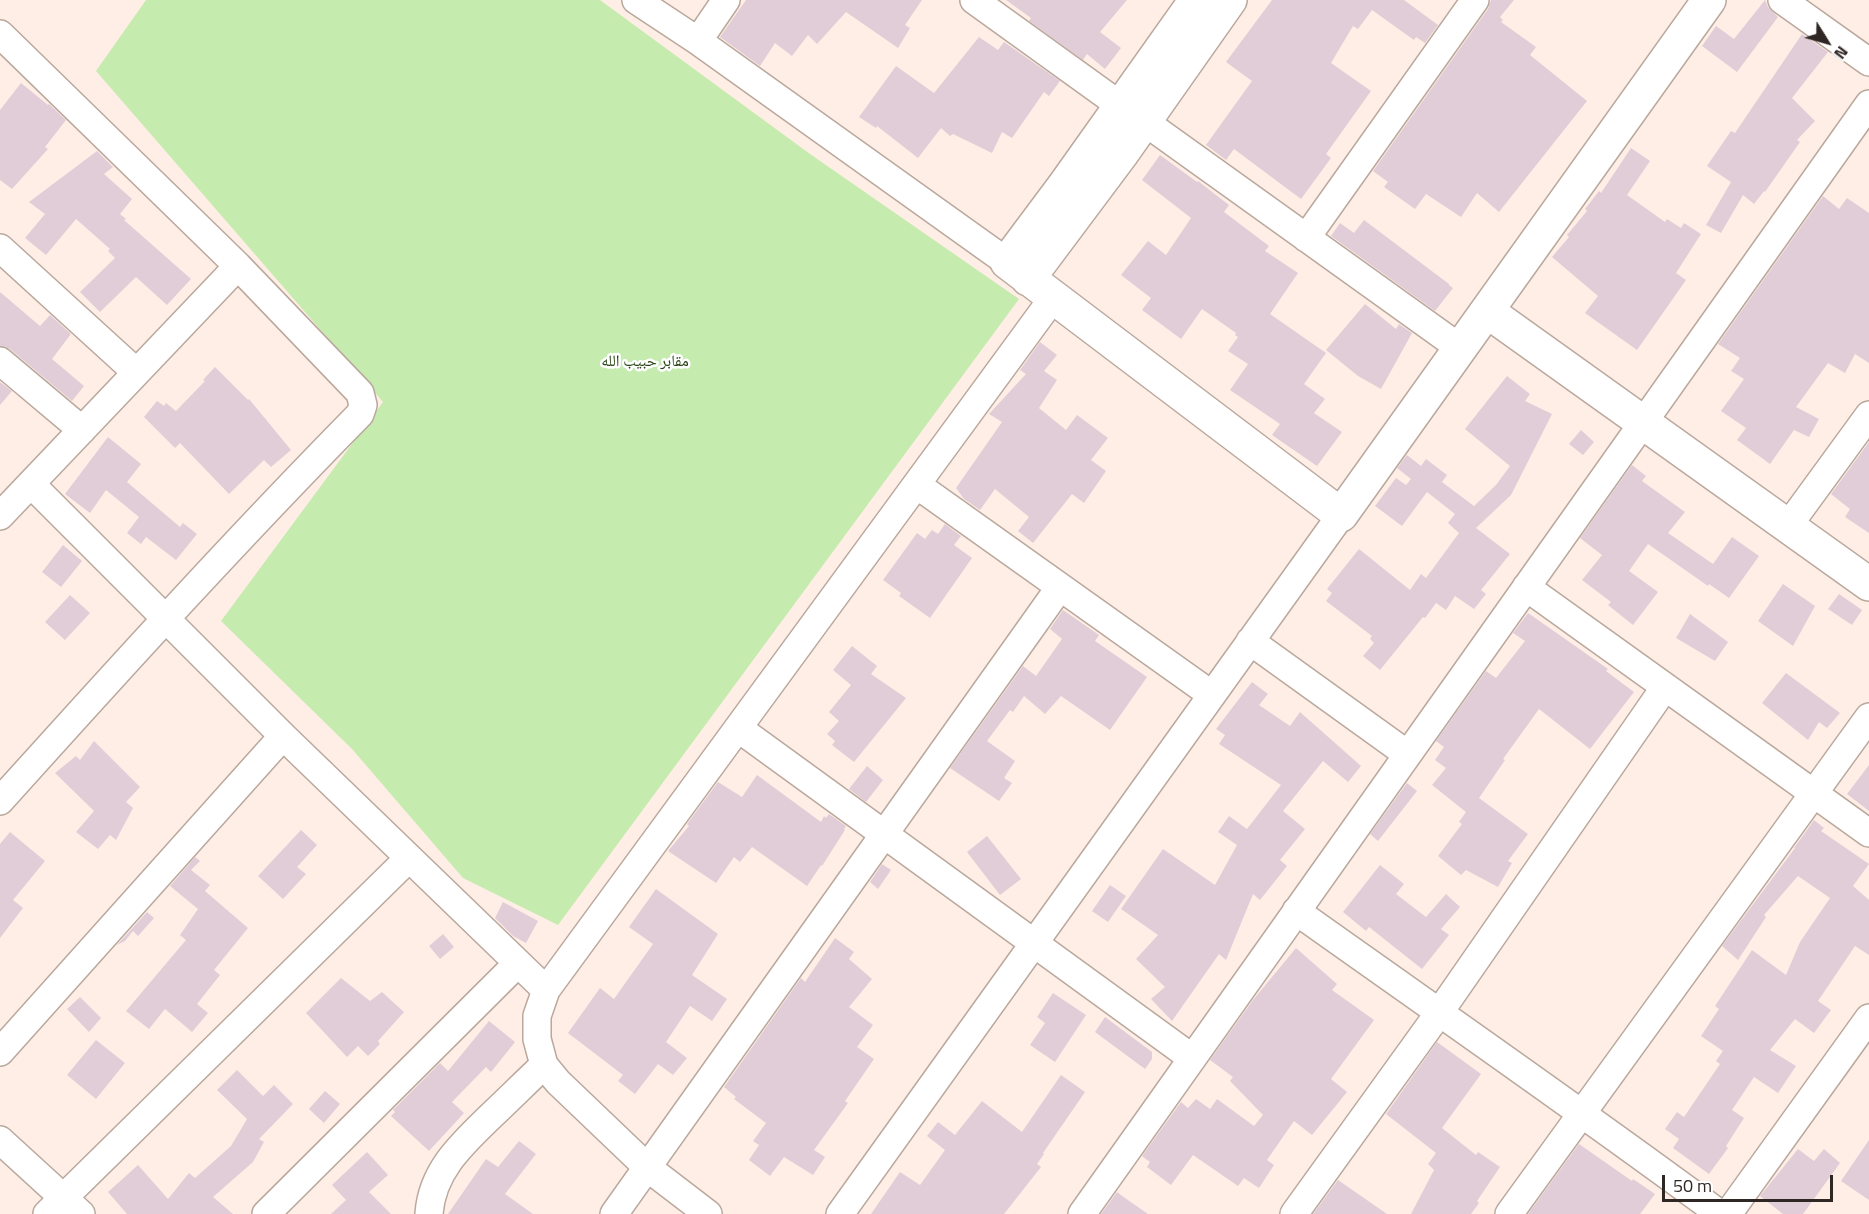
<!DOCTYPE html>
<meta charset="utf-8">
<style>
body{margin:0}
#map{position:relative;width:1869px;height:1214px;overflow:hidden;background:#feeee5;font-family:"Titillium Web",sans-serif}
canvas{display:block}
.north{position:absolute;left:1797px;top:12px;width:60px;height:60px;-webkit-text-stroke:4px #fff;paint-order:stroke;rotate:127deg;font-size:16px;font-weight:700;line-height:24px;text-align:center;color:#2f2723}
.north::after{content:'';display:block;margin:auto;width:21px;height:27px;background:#2f2723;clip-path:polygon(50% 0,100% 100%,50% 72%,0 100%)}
.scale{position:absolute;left:1662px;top:1175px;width:171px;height:27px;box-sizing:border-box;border:3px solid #2f2723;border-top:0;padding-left:8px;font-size:18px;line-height:21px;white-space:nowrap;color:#2f2723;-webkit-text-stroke:4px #fff;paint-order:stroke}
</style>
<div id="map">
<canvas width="1869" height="1214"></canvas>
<div class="north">N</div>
<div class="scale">50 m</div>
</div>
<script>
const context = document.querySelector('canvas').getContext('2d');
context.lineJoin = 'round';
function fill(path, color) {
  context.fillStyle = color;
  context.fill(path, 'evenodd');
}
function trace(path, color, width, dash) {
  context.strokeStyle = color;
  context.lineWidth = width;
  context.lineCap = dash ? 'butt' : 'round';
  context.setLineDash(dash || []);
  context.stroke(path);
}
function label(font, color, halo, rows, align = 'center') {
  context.font = font + ' "Titillium Web","Noto Naskh Arabic",sans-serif';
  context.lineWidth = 5;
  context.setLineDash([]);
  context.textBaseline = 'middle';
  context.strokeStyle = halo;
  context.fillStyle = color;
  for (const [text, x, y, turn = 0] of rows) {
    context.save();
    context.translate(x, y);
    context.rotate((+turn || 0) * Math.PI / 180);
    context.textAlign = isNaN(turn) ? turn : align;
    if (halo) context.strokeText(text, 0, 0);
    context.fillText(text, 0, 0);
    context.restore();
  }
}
const green = new Path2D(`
 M146 0H600L810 154 1019 299 558 925 463 878 352 749 221 621 383 402 96 71Z`);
const building = new Path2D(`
 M746 0H922L905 25 910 28 898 48 846 12 817 44 808 35 792 56 775 43 760 66 720 37Z
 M1006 0H1127L1100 32 1121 48 1105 69 1087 54 1083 60 1029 21 1031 18Z
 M1272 0H1404L1438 25 1425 43 1416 37 1414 40 1372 10 1358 29 1353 26 1331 63 1371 91 1326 154 1331 158 1301 199 1234 149 1226 160 1206 145 1252 81 1226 62Z
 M1491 0H1514L1500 17 1503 20 1501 22 1536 47 1530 55 1587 101 1499 212 1477 193 1461 217 1426 194 1415 209 1384 187 1388 182 1373 171 1488 9Z
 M1765 0 1768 7 1778 17 1737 72 1702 46 1716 26 1734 39Z
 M1802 34 1828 52 1792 98 1815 121 1797 140 1800 142 1765 192 1764 191 1754 204 1743 195 1721 233 1706 225 1731 182 1707 166 1731 131 1735 133Z
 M979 37 998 50 1004 42 1060 81 1049 96 1044 92 1012 138 1002 132 992 153 953 134 950 136 941 128 918 158 877 126 876 128 859 117 896 66 934 93Z
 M21 83 48 105 49 104 66 120 45 147 48 149 12 189 0 180V110Z
 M1631 148 1650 161 1627 195 1665 222 1667 219 1681 228 1684 223 1701 234 1676 273 1686 280 1637 350 1585 313 1598 296 1552 257 1569 237 1567 235 1587 211 1585 209 1599 191 1601 193Z
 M97 151 113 167 104 174 132 199 120 214 126 219 124 220 191 279 167 305 136 277 100 312 80 292 115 258 108 251 110 249 76 219 46 255 25 238 45 214 29 202Z
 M1160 155 1197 182 1198 181 1229 205 1224 212 1269 246 1265 251 1298 273 1270 314 1326 353 1304 384 1325 399 1314 413 1342 432 1317 466 1272 435 1280 424 1230 390 1248 364 1228 351 1238 337 1235 335 1236 333 1202 309 1181 339 1142 310 1151 298 1121 275 1148 241 1166 255 1191 218 1142 180Z
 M1823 196 1839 209 1847 198 1869 213V363L1855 354 1845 373 1828 363 1796 407 1819 419 1809 437 1794 430 1770 464 1737 440 1746 428 1721 411 1744 379 1731 371 1740 358 1718 344Z
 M1364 220 1449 284V285L1453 288 1435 311 1331 236 1340 223 1354 233Z
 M0 292 40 326 50 315 71 334 52 359 84 386 72 401 10 349 0 346Z
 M1365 304 1396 329 1399 324 1412 333 1381 389 1358 376 1326 350Z
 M1040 342 1057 355 1044 371 1057 380 1039 408 1066 430 1077 415 1108 438 1091 460 1106 471 1084 503 1072 494 1033 543 1018 531 1029 517 995 489 980 510 964 499 956 488 1002 422 989 414 1026 374 1020 370Z
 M215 367 248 400 249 399 291 450 271 467 264 460 229 494 180 443 175 448 144 417 157 401 164 406 166 403 176 411 205 381 203 380Z
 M1507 376 1530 394 1525 401 1552 414 1511 495 1476 528 1510 554 1481 590 1486 594 1474 609 1455 596 1446 610 1436 603 1425 618 1423 617 1380 670 1363 656 1374 643 1370 639 1372 636 1326 601 1332 593 1327 589 1359 549 1410 590 1421 574 1426 578 1459 533 1448 523 1455 514 1427 492 1402 526 1375 506 1396 478 1406 485 1411 479 1397 468 1407 455 1421 466 1426 459 1447 475 1442 482 1474 506 1496 485 1510 466 1465 429Z
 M0 382 12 391 0 405Z
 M1581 430 1594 442 1583 455 1569 444Z
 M108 437 141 464 127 482 180 527 183 523 197 534 176 560 146 537 141 544 127 533 139 517 106 490 90 513 65 494Z
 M1869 442V533L1845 517 1850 509 1831 494Z
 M1632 465 1646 476 1642 481 1685 512 1668 533 1713 564 1732 537 1759 556 1729 598 1709 584 1708 586 1648 544 1629 571 1658 592 1633 625 1608 605 1611 602 1582 580 1602 555 1580 538Z
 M945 524 961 536 954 545 972 558 930 618 899 596 901 593 883 580 917 533 925 539 932 530 938 534Z
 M63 545 82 561 61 587 42 572Z
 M1783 584 1815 606 1793 646 1758 621Z
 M1839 594 1862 610 1852 625 1828 609Z
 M70 595 90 613 65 640 45 622Z
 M1063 610 1099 635 1095 641 1147 677 1110 730 1061 696 1045 714 1024 696 1013 712 1010 710 987 741 1015 761 1004 778 1012 783 999 801 950 768 1023 666 1036 676 1062 639 1050 629Z
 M1528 613 1608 669 1606 671 1634 692 1590 749 1539 709 1503 759 1505 760 1479 798 1528 834 1508 861 1512 863 1498 887 1466 870 1461 875 1438 856 1462 824 1459 822 1466 812 1432 785 1446 768 1435 760 1444 747 1436 741 1486 671 1496 678 1525 641 1513 633Z
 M1690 614 1728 642 1715 661 1676 638Z
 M852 646 877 666 871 674 906 698 854 762 832 745 835 741 827 734 839 721 829 712 851 685 833 670Z
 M1786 673 1840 713 1827 728 1819 722 1808 740 1762 703Z
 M1252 682 1268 694 1259 705 1290 726 1300 712 1361 766 1348 782 1323 761 1283 811 1305 829 1280 860 1287 866 1260 900 1253 894 1226 960 1219 954 1172 1021 1151 999 1165 987 1136 959 1158 935 1121 909 1163 849 1215 885 1237 845 1218 832 1229 816 1247 829 1281 785 1219 744 1225 735 1216 729Z
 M94 741 140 787 126 802 133 808 116 840 110 835 98 849 76 832 94 811 55 773 76 756 80 760Z
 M1869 765V811L1847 794Z
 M867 766 883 780 866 802 849 789Z
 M757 775 821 822 824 816 826 818 829 814 846 826 844 829 845 830 822 866 821 865 807 886 752 847 740 862 734 857 716 883 668 851 689 826 687 824 718 782 742 797Z
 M1407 783 1417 791 1378 841 1370 834Z
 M1814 820 1824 828 1821 831 1869 864 1853 886 1869 900V955L1855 946 1818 1001 1831 1010 1814 1033 1795 1019 1770 1050 1796 1066 1778 1093 1754 1077 1732 1110 1744 1118 1726 1146 1728 1148 1709 1174 1673 1148 1679 1139 1665 1129 1677 1112 1684 1117 1720 1064 1716 1061 1723 1051 1701 1036 1719 1009 1715 1006 1752 950 1786 975 1800 942 1830 898 1798 876 1764 915 1766 917 1738 960 1722 946 1795 848H1794Z
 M301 830 317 845 297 867 306 874 283 899 258 876Z
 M10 832 45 861 13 900 23 908 0 938V844Z
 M987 836 1021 879 1000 895 967 852Z
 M195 857 200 861 191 870 210 885 205 891 248 928 214 970 220 975 197 1004 208 1013 192 1032 165 1009 149 1029 126 1011 186 940 180 935 198 909 170 886Z
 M882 864 891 870 878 889 870 882Z
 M1380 865 1404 884 1396 894 1426 917 1446 894 1460 907 1441 929 1449 935 1422 969 1369 927 1366 931 1343 912Z
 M1110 885 1126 896 1108 922 1092 911Z
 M656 889 718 934 692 975 727 999 712 1021 690 1006 666 1042 687 1058 673 1075 658 1064 635 1094 618 1081 623 1075 568 1033 600 988 614 999 653 944 629 927Z
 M503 902 538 921 526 943 513 936 495 918Z
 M147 912 154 918 138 936 133 931 125 941 117 945Z
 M443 934 454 947 440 959 429 946Z
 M835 938 854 952 849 959 872 979 849 1007 873 1025 857 1047 874 1059 845 1101 848 1103 814 1150 825 1157 813 1175 784 1157 770 1176 749 1160 759 1145 753 1141 766 1123 734 1099 736 1097 724 1087 801 978 805 982Z
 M1296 948 1337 984 1332 990 1374 1020 1331 1079 1347 1092 1312 1135 1294 1121 1267 1160 1274 1165 1259 1188 1244 1178 1238 1186 1193 1155 1171 1185 1147 1167 1150 1162 1142 1156 1181 1102 1188 1108 1196 1099 1210 1109 1217 1099 1254 1126 1263 1115 1230 1081 1233 1077 1210 1060 1253 1000Z
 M341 978 370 1001 382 992 404 1012 378 1041 380 1044 368 1056 358 1046 347 1057 306 1013Z
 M1053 993 1086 1015 1055 1062 1030 1045 1045 1023 1037 1017Z
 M80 997 101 1018 89 1032 67 1009Z
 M1105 1017 1152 1052V1059L1145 1069 1095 1032Z
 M489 1021 515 1042 491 1072 486 1067 452 1102 464 1113 429 1151 391 1116 395 1112 393 1110 440 1063 448 1071Z
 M96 1040 125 1063 96 1099 67 1075Z
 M1437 1042 1481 1074 1442 1128 1476 1155 1478 1152 1500 1167 1477 1201 1479 1203 1471 1214H1411L1434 1170 1428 1164 1436 1153 1386 1114Z
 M237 1070 263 1096 274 1085 293 1104 259 1139 264 1142 253 1162 213 1197 233 1214H127L108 1192 138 1165 168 1199 189 1173 195 1178 231 1146 247 1119 217 1090Z
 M1061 1075 1085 1092 1043 1153 1044 1154 1037 1164 1041 1167 1004 1214H871L900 1172 920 1185 945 1150 927 1136 938 1122 955 1135 982 1101 1022 1132Z
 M325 1091 340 1104 324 1123 309 1109Z
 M1869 1140V1200L1841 1181Z
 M519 1141 536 1154 505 1194 533 1214H448L486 1159 498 1167Z
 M1579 1144 1632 1181 1633 1179 1655 1194 1640 1214H1528Z
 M1798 1149 1814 1161 1824 1149 1840 1163 1803 1214H1783L1760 1196Z
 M367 1152 388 1175 369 1192 391 1214H331L346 1200 332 1185Z
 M1338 1180 1387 1214H1313Z
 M1117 1192 1125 1198 1148 1214H1101Z`);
const minor = new Path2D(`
 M636 0 698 41 1007 262
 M974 0 1121 106
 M1782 0 1869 62
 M0 34 238 266 360 393 363 405 360 414C236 540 118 670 0 801
 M698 41 726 0
 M1145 122 1460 348
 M1306 238 1475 0
 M0 248 136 372
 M0 361 82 430
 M31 484 283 736 546 990
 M917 485 1212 695
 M0 516 238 266
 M1788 526 1869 415
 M1526 587 1869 833
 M1250 641 1407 754
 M738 728 1192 1058
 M1296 911C1438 1012 1581 1111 1720 1214
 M0 1052 283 736
 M0 1140 81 1214
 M47 1214 409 858
 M266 1214 518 963
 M429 1214C432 1170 463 1143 493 1114 510 1098 527 1081 544 1065
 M614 1214 1060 587
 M708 1214 648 1168 558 1082 544 1065 537 1039V1016L546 990 1053 298
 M840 1214 1341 515
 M1082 1214 1869 104
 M1294 1214 1439 1013 1665 687
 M1509 1214 1869 717
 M1728 1214 1869 1018`);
const tertiary = new Path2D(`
 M1196 0 1066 183 1007 262 1341 515 1709 0
 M1028 279 1123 152 1230 0
 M1487 311 1869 584`);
const parkNames = [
 ["مقابر حبيب الله",645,362]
];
fill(green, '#c5ebaf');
fill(building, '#e1cdd8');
trace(minor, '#baa89d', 30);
trace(tertiary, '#baa89d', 36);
trace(minor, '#fff', 27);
trace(tertiary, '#fff', 33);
label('16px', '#274214', '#fff', parkNames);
</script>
